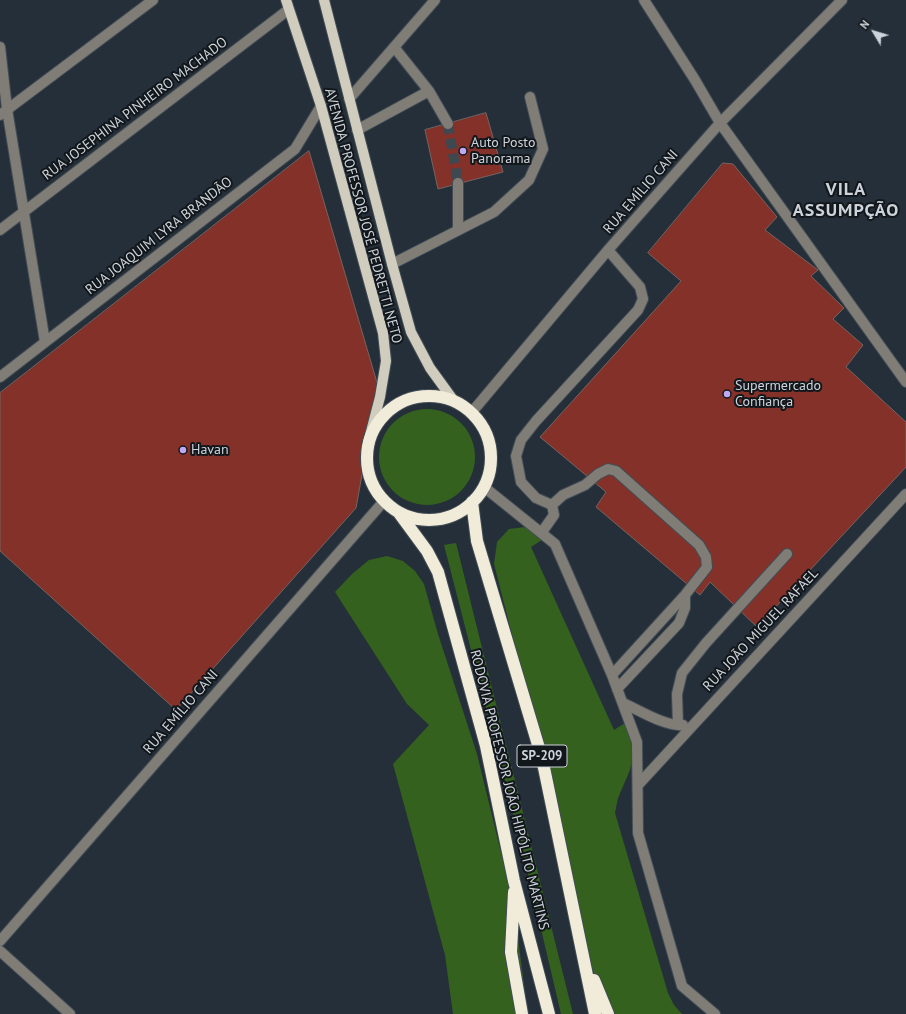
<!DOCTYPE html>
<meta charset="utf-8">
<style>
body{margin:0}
#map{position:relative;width:906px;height:1014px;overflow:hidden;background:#252f39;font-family:"PT Sans",sans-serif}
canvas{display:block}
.north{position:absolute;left:854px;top:12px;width:40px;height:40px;-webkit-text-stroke:3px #12171b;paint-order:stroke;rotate:308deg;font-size:11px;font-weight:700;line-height:16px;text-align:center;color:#cdd3da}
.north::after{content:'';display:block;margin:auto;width:14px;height:18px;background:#cdd3da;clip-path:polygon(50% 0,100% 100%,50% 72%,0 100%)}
</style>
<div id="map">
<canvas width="906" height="1014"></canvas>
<div class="north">N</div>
</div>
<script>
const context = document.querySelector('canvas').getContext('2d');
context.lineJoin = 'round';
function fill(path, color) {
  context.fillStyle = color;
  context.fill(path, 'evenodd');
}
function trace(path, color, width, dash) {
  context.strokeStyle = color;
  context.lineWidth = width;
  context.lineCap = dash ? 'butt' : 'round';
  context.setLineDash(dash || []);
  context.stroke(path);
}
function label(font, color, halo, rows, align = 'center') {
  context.font = font + ' "PT Sans",sans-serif';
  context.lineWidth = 4;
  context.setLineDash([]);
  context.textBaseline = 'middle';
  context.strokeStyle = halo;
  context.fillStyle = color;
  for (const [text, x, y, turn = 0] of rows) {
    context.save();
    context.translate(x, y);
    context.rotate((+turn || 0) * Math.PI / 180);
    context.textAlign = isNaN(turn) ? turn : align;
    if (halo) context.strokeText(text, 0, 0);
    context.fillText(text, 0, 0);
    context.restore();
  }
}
const green = new Path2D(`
 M379 457a48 48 0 1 1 96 0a48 48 0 1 1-96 0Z
 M525 527 533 531 542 540 531 547 614 730 625 723 632 738 633 754 630 770 618 798 615 813 668 993 674 1005 682 1014H607L574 912 531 746V709L494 564 497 542 509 529Z
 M456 543 573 1014H561L521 844 444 545Z
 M387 556 403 561 415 571 424 584 438 634 477 754 513 902 528 1014H453L445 955 393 764 429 725 407 704 335 592 352 574 369 560Z`);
const building = new Path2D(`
 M486 113 503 172 438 189 425 130Z
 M309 151 378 386 356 508 176 710 0 551V393Z
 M723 163 733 164 777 217 765 230 818 270 811 276 844 308 833 319 863 345 846 367 906 422V467L757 627 710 582 700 595 596 507 606 492 540 437 681 281 648 253Z`);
const minorTunnel = new Path2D(`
 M448 124 458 183`);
const minor = new Path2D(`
 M644 0 695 80 720 123 906 382
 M0 47 7 109 45 342
 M394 47 429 91 448 124
 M349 99 435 0
 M0 115 153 0
 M357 130 429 91
 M458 229V183
 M0 230 288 10
 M392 264 494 212 529 180 543 149 530 97
 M0 377 295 149 321 106
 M472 412 608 250 720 123 842 0
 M484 487 555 544 612 675 637 742 638 833 682 986 715 1014
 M552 505 563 495 585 485 598 474 608 469 616 471 699 545 706 557 707 567 685 595 612 675
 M542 532 554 515 552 505 536 498 521 482 516 456 521 440 536 421 638 310 643 299 640 287 608 250
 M617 689 679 623 685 608V595
 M623 703C639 710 666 727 683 725
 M678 725 677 694 682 673 706 643 787 554
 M638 785 906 494
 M0 941 384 501
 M0 951 70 1014`);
const major = new Path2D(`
 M286 0 321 106 383 333 386 361 380 397 368 443
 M324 0 392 264 411 332 430 368 454 401`);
const highway = new Path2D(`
 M367 458a62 62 0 1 1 124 0a62 62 0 1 1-124 0Z
 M472 502 477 541 542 758 595 1014
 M399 513 427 551 438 572 486 746 514 881 549 1014
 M514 892 511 952 522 1014
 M594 980 608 1014`);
const markers = [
 [463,151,4,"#bea9f5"],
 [727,394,4,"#bea9f5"],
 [183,450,4,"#bea9f5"]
];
const shields = [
 [542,756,50]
];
const shieldNames = [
 ["SP-209",542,756]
];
const streetNames = [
 ["RUA JOSEPHINA PINHEIRO MACHADO",135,109,-37],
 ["RUA EMÍLIO CANI",641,192,-49],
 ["AVENIDA PROFESSOR JOSÉ PEDRETTI NETO",363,216,75],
 ["RUA JOAQUIM LYRA BRANDÃO",159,236,-38],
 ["RUA JOÃO MIGUEL RAFAEL",761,630,-47],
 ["RUA EMÍLIO CANI",181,712,-49],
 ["RODOVIA PROFESSOR JOÃO HIPÓLITO MARTINS",509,790,76]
];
const poiNames = [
 ["Auto Posto",471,143],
 ["Panorama",471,159],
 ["Supermercado",735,386],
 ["Confiança",735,402],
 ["Havan",191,450]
];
const districtNames = [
 ["VILA",846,190],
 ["ASSUMPÇÃO",846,211]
];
fill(green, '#34611e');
fill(building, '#843129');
trace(building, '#766461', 1);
trace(minorTunnel, '#3e4851', 10, [10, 5]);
trace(minor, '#434d56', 12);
trace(major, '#434d56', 12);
trace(highway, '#434d56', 14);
trace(minor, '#7f7d76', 10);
trace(major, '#d0ccbe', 10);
trace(highway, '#f1ecda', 12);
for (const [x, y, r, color] of markers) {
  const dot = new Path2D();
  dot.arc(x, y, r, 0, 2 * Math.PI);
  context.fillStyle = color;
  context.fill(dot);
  trace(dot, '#12171b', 1.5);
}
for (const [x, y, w] of shields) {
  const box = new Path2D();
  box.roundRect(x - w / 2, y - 11, w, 22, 3);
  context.fillStyle = '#12171b';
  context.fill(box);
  trace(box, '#cdd3da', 1);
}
label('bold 13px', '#cdd3da', null, shieldNames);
label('14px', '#cdd3da', '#12171b', streetNames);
label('14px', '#cdd3da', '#12171b', poiNames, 'left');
context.letterSpacing = '1px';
label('bold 18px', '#cdd3da', '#12171b', districtNames);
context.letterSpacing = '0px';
</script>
